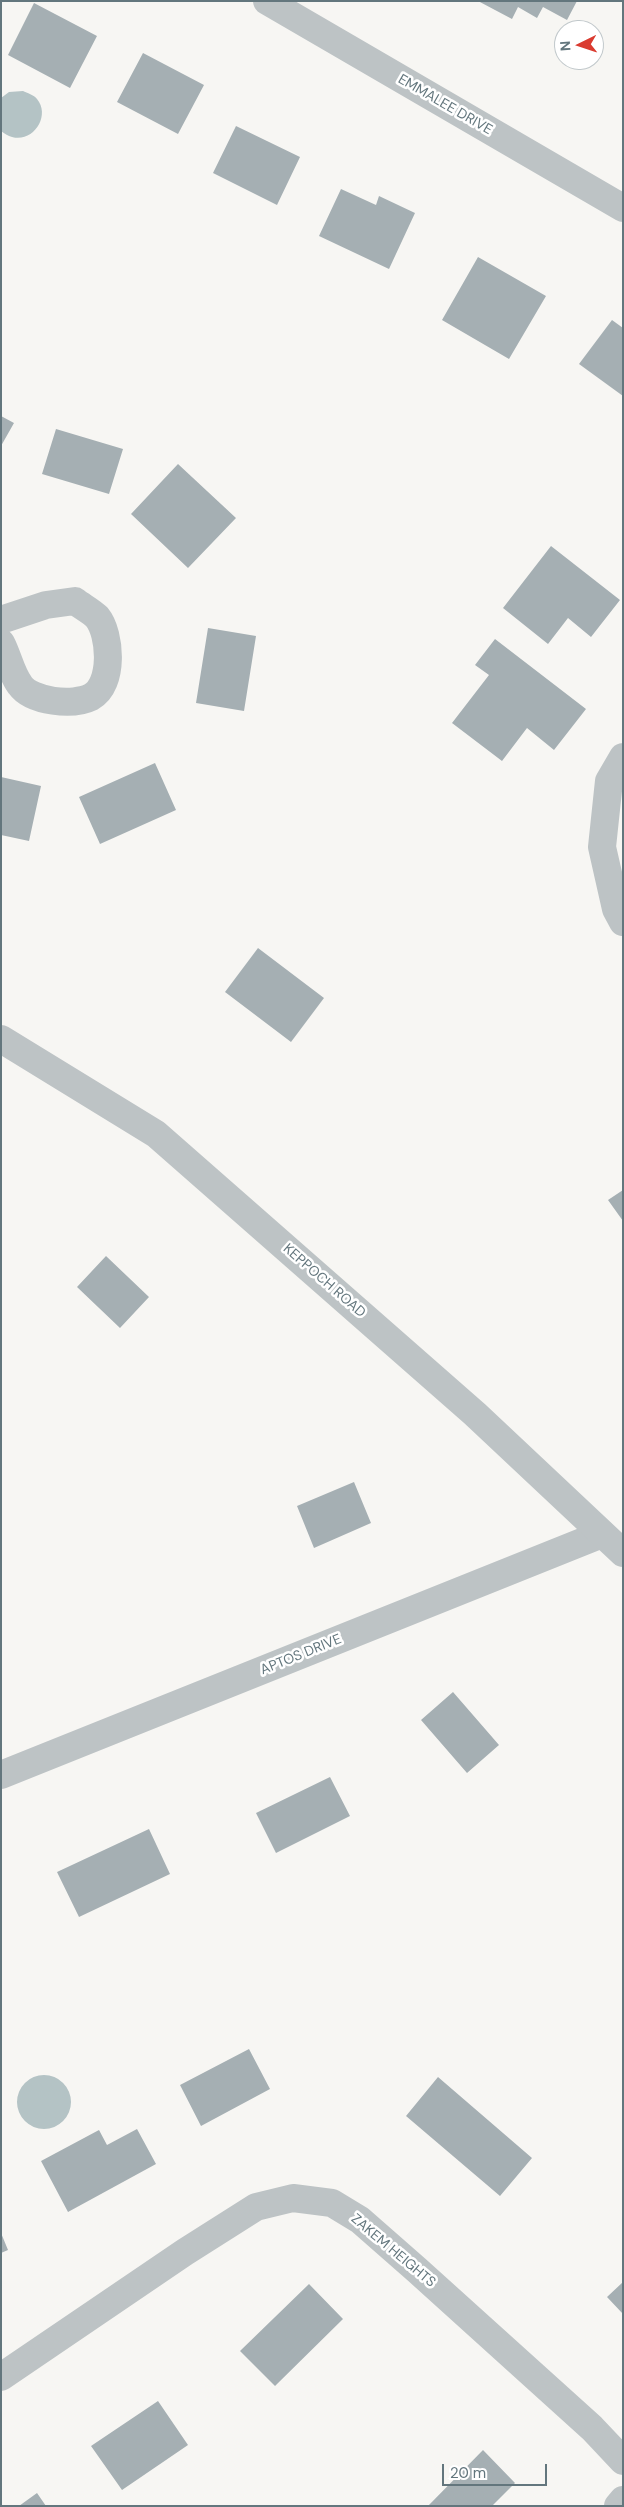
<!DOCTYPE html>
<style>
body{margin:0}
#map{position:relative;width:624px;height:2507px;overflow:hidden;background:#f7f6f3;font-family:"DM Sans",sans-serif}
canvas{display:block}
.frame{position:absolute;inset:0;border:2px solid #63767d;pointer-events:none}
.north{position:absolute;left:554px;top:20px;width:50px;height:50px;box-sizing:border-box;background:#fff;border:1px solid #c1c8cb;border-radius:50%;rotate:266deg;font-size:14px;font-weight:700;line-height:20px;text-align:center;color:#63767d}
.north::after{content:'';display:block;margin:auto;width:18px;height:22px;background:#da3b30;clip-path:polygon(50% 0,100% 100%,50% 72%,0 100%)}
.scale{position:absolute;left:442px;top:2464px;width:105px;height:22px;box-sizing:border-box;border:2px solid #63767d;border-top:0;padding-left:6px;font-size:15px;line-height:18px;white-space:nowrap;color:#63767d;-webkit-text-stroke:4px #fff;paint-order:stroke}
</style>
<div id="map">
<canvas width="624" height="2507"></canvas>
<div class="frame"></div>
<div class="north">N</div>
<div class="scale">20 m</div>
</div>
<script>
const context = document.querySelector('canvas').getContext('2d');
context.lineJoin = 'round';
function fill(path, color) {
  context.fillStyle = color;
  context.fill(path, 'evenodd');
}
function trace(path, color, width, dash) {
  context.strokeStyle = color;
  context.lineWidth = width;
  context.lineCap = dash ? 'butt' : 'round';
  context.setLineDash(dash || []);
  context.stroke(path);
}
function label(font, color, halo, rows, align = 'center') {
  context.font = font + ' "DM Sans",sans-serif';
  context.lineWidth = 5;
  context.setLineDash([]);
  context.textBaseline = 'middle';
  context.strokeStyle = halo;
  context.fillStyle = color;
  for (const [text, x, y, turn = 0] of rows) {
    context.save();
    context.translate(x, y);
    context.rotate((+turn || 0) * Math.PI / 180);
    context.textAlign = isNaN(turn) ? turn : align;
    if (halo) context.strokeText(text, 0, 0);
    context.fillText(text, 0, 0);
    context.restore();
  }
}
const water = new Path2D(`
 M23 91C27 93 34 95 37 99 51 116 33 143 12 137 8 136 4 133 1 131V98L9 92Z
 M17 2102a27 27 0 1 1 54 0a27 27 0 1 1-54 0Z`);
const building = new Path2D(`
 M478 1H577L567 20 543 7 537 18 518 7 512 19Z
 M34 3 97 36 70 88 8 55Z
 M143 53 204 85 178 134 117 102Z
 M236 126 300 157 277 205 213 173Z
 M341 189 376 205 379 196 415 213 389 269 319 236Z
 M478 257 546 296 509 359 442 320Z
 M612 320 623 328V396L579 364Z
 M1 416 14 423 1 446Z
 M56 429 123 449 109 494 42 474Z
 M178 464 236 518 188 568 131 514Z
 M551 546 620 600 591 637 568 618 548 644 503 608Z
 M208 628 256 636 244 711 196 703Z
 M495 639 586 709 554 750 527 728 502 761 452 723 489 675 475 665Z
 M155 763 176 810 100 844 79 797Z
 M1 777 41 786 29 841 1 835Z
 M258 948 324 998 291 1042 225 992Z
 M623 1190V1221L608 1200Z
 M106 1256 149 1297 120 1328 77 1287Z
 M354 1482 371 1523 314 1548 297 1506Z
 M453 1692 499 1745 467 1773 421 1720Z
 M330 1777 350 1816 276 1853 256 1813Z
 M149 1829 170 1874 79 1917 57 1872Z
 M249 2049 270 2089 201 2126 180 2085Z
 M438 2077 532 2158 500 2196 406 2116Z
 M137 2129 156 2164 68 2212 41 2161 99 2130 107 2145Z
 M1 2233 8 2250 1 2253Z
 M623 2282V2314L607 2297Z
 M309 2284 343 2319 275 2386 240 2351Z
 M158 2401 188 2445 122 2490 91 2446Z
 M483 2450 515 2483 492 2506H428Z
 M37 2493 46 2506H19Z`);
const minor = new Path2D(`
 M267 1 623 208
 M1 620 46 605 75 601C81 606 91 611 97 617 111 634 114 685 91 697 73 706 32 702 20 685 11 673 8 656 1 643
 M623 757 609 781 602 847 616 909 623 922
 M1 1775 602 1534
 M1 2377 185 2252 256 2207 293 2198 332 2203 360 2220 417 2270 592 2428 623 2461
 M618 2506 623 2500`);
const tertiary = new Path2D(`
 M1 1039 156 1134 475 1414 623 1553`);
const streetNames = [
 ["EMMALEE DRIVE",445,105,30],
 ["KEPPOCH ROAD",324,1281,41],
 ["APTOS DRIVE",301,1655,-22],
 ["ZAKEM HEIGHTS",393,2251,40]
];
fill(water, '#b4c3c5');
fill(building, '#a5afb3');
trace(minor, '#bdc3c5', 28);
trace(tertiary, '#bdc3c5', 28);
label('14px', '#63767d', '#fff', streetNames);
</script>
